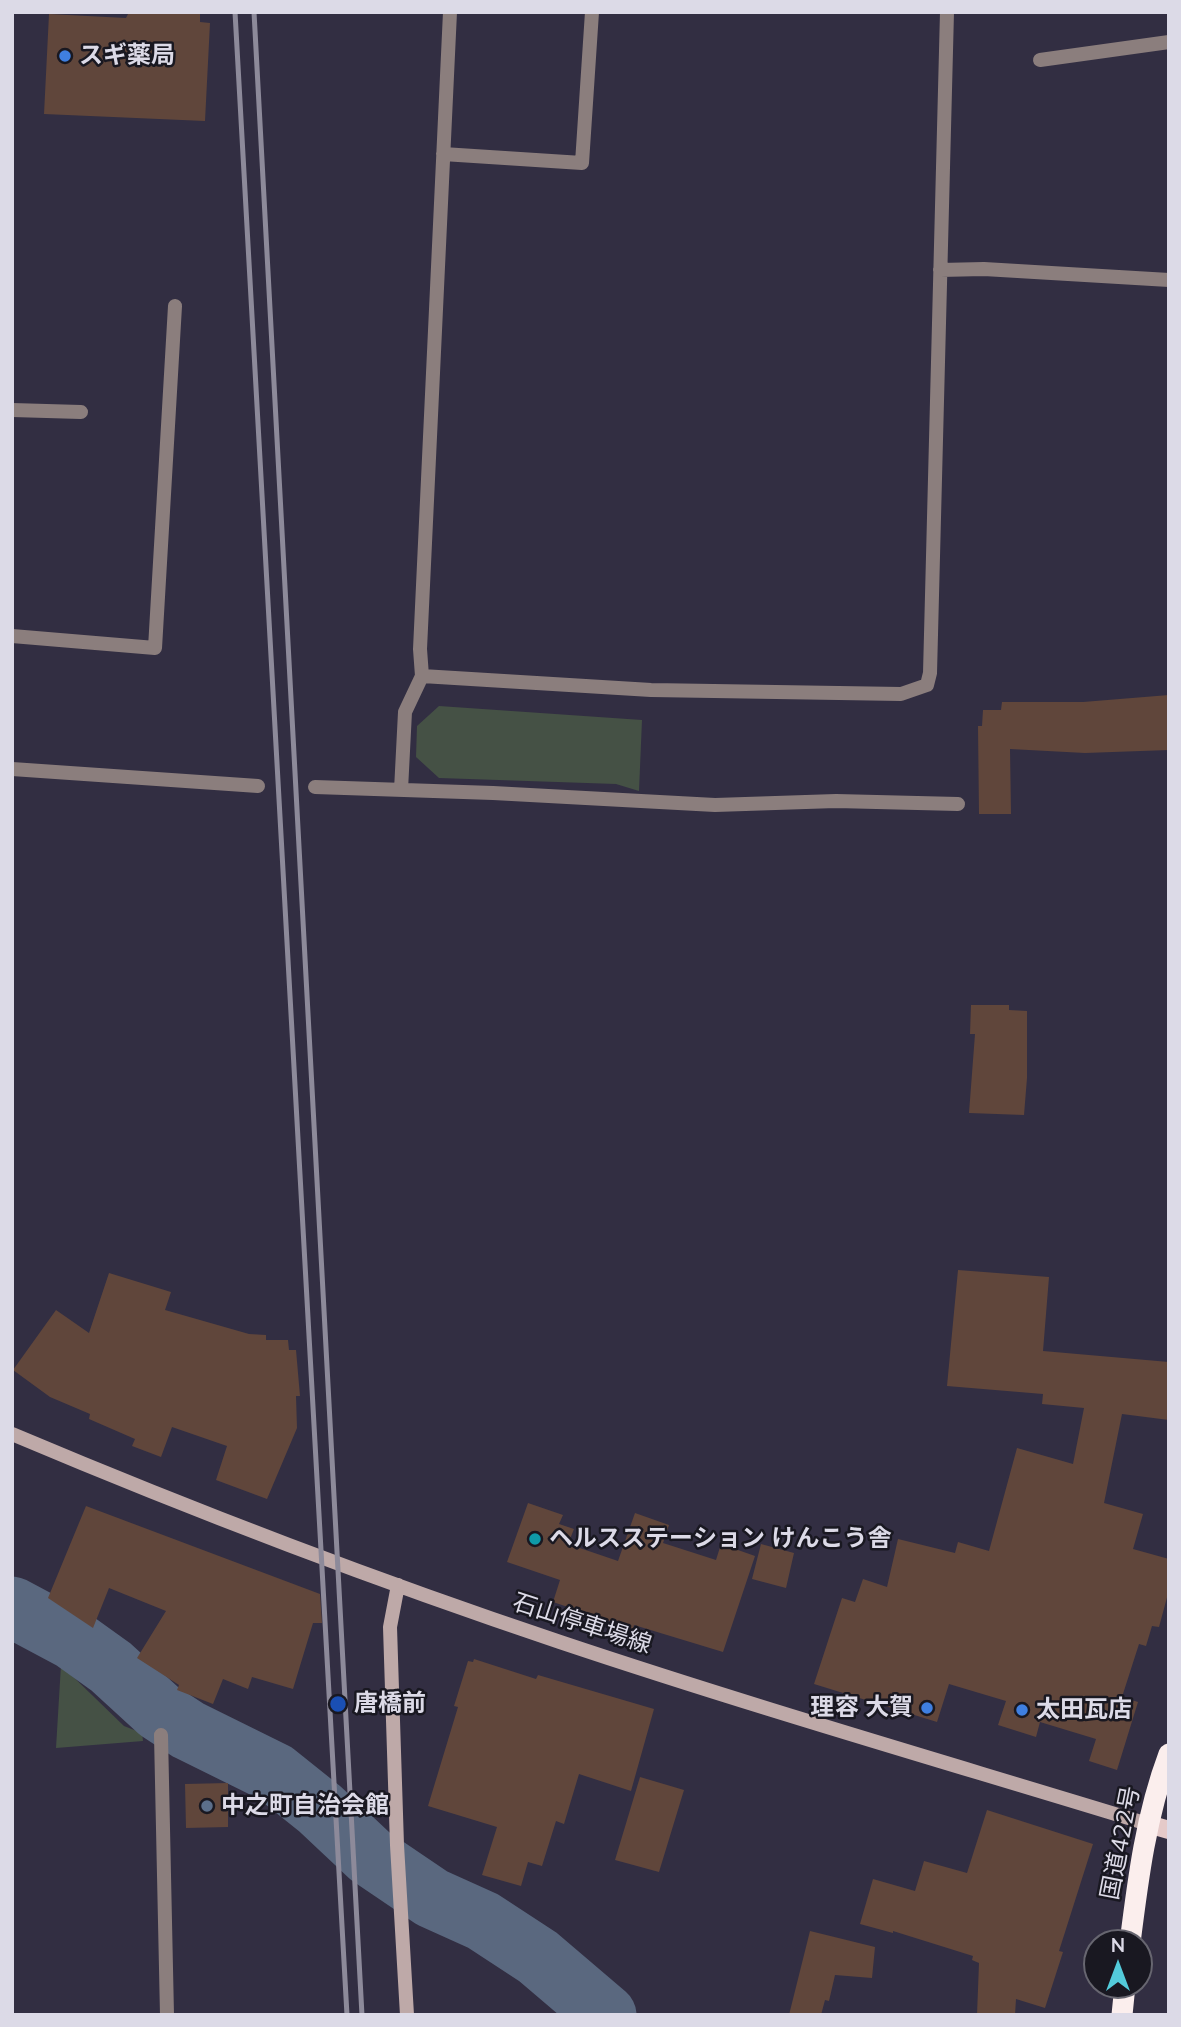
<!DOCTYPE html>
<meta charset="utf-8">
<style>
body{margin:0}
#map{position:relative;width:1181px;height:2027px;overflow:hidden;background:#322e42;font-family:Mulish,sans-serif}
canvas{display:block}
.frame{position:absolute;inset:0;border:14px solid #dcdae7;pointer-events:none}
.north{position:absolute;left:1083px;top:1929px;width:70px;height:70px;box-sizing:border-box;background:#191821;border:2px solid #676670;border-radius:50%;rotate:0deg;font-size:19px;font-weight:700;line-height:28px;text-align:center;color:#dcdae7}
.north::after{content:'';display:block;margin:auto;width:24px;height:32px;background:#53cbdb;clip-path:polygon(50% 0,100% 100%,50% 72%,0 100%)}
</style>
<div id="map">
<canvas width="1181" height="2027"></canvas>
<div class="frame"></div>
<div class="north">N</div>
</div>
<script>
const context = document.querySelector('canvas').getContext('2d');
context.lineJoin = 'round';
function fill(path, color) {
  context.fillStyle = color;
  context.fill(path, 'evenodd');
}
function trace(path, color, width, dash) {
  context.strokeStyle = color;
  context.lineWidth = width;
  context.lineCap = dash ? 'butt' : 'round';
  context.setLineDash(dash || []);
  context.stroke(path);
}
function label(font, color, halo, rows, align = 'center') {
  context.font = font + ' Mulish,"Noto Sans JP",sans-serif';
  context.lineWidth = 5;
  context.setLineDash([]);
  context.textBaseline = 'middle';
  context.strokeStyle = halo;
  context.fillStyle = color;
  for (const [text, x, y, turn = 0] of rows) {
    context.save();
    context.translate(x, y);
    context.rotate((+turn || 0) * Math.PI / 180);
    context.textAlign = isNaN(turn) ? turn : align;
    if (halo) context.strokeText(text, 0, 0);
    context.fillText(text, 0, 0);
    context.restore();
  }
}
const green = new Path2D(`
 M439 706 642 720 639 791 616 784 439 778 416 757 417 726Z
 M61 1665 124 1726 142 1733 143 1741 56 1748Z`);
const river = new Path2D(`
 M12 1607 72 1639 111 1667 159 1711 188 1730 275 1773 320 1809 370 1856 432 1898 483 1921 538 1957 606 2015`);
const building = new Path2D(`
 M129 12H200V22L210 23 205 121 44 114 49 14 126 18Z
 M1169 695V750L1085 753 1010 749 1011 814H979L978 726H982L983 710H1001L1002 702H1083Z
 M971 1005H1009V1010L1027 1011V1078L1024 1115 969 1113 975 1034H970Z
 M958 1270 1049 1277 1043 1351 1169 1362V1420L1122 1414 1104 1503 1143 1514 1133 1549 1169 1559V1590L1159 1627 1152 1626 1146 1646 1139 1644 1122 1697 1138 1702 1117 1770 1089 1761 1096 1739 1040 1722 1036 1737 998 1725 1006 1701 949 1684 937 1722 814 1684 842 1598 855 1602 863 1579 887 1587 898 1539 955 1553 958 1542 989 1551 1017 1448 1073 1464 1084 1408 1042 1404 1043 1394 947 1386Z
 M109 1273 171 1292 165 1310 249 1334 266 1335V1340H288L289 1350H296L300 1396H296L297 1428 267 1499 216 1480 227 1446 172 1427 161 1457 132 1446 135 1439 89 1419 90 1414 50 1397 13 1370 56 1310 89 1333Z
 M528 1503 563 1515 559 1524 574 1529 568 1544 618 1561 635 1513 669 1525 663 1543 716 1560 721 1544 755 1556 723 1652 634 1625 633 1629 553 1602 560 1580 507 1562Z
 M86 1506 320 1594 322 1623H313L293 1689 252 1677 248 1689 223 1679 213 1704 177 1690 179 1685 137 1658 166 1611 109 1588 93 1628 48 1598Z
 M761 1544 794 1553 786 1588 752 1579Z
 M474 1659 536 1679 538 1675 654 1709 631 1791 579 1774 564 1824 556 1821 542 1866 528 1862 521 1886 482 1875 497 1827 428 1806 458 1707 454 1706 468 1661 473 1662Z
 M640 1777 684 1790 659 1872 615 1860Z
 M228 1783V1827L186 1828 185 1784Z
 M987 1810 1093 1844 1059 1951 1063 1952 1045 2008 1016 1999 1015 2015H977L979 1963 972 1960 973 1956 893 1931V1933L860 1924 873 1879 915 1891 924 1861 967 1873Z
 M810 1931 875 1947 872 1978 835 1975 829 2001 825 2000 821 2015H789Z`);
const street = new Path2D(`
 M450 12 420 649 422 676 651 690 901 694 927 685 930 673 947 12
 M1040 60 1169 42
 M443 154 582 163 592 12
 M940 270 984 269 1169 280
 M12 410 81 412
 M12 636 155 648 175 306
 M12 769 258 786
 M315 787 493 793 715 805 836 801 958 804
 M401 790 405 712 422 676
 M161 1735 167 2015`);
const secondary = new Path2D(`
 M12 1434C192 1510 375 1580 560 1642 754 1707 952 1764 1148 1824
 M398 1585 390 1627 397 1845 407 2015`);
const primary = new Path2D(`
 M1148 1824 1169 1830`);
const highway = new Path2D(`
 M1130 1943C1138 1879 1146 1815 1169 1754
 M1122 2015 1125 1985`);
const rail = new Path2D(`
 M235 12 347 2015
 M254 12 362 2015`);
const markers = [
 [65,56,7,"#3f7fe0"],
 [535,1539,7,"#0f9aa8"],
 [338,1704,9,"#1a4fb4"],
 [927,1708,7,"#3f7fe0"],
 [1022,1710,7,"#3f7fe0"],
 [207,1806,7,"#5c6f8a"]
];
const poiNames = [
 ["スギ薬局",79,56],
 ["ヘルスステーション けんこう舎",549,1539],
 ["唐橋前",354,1704],
 ["理容 大賀",913,1708,"right"],
 ["太田瓦店",1036,1710],
 ["中之町自治会館",221,1806]
];
const streetNames = [
 ["石山停車場線",582,1624,18],
 ["国道422号",1121,1843,-79]
];
fill(green, '#455145');
trace(river, '#5a687f', 61);
fill(building, '#60463b');
trace(street, '#8b7e7d', 14);
trace(secondary, '#bea9a8', 14);
trace(primary, '#e5cac9', 18);
trace(highway, '#fbeeed', 21);
trace(rail, '#8d8a9a', 5);
for (const [x, y, r, color] of markers) {
  const dot = new Path2D();
  dot.arc(x, y, r, 0, 2 * Math.PI);
  context.fillStyle = color;
  context.fill(dot);
  trace(dot, '#191821', 2.5);
}
label('bold 24px', '#dcdae7', '#191821', poiNames, 'left');
label('24px', '#dcdae7', '#191821', streetNames);
</script>
